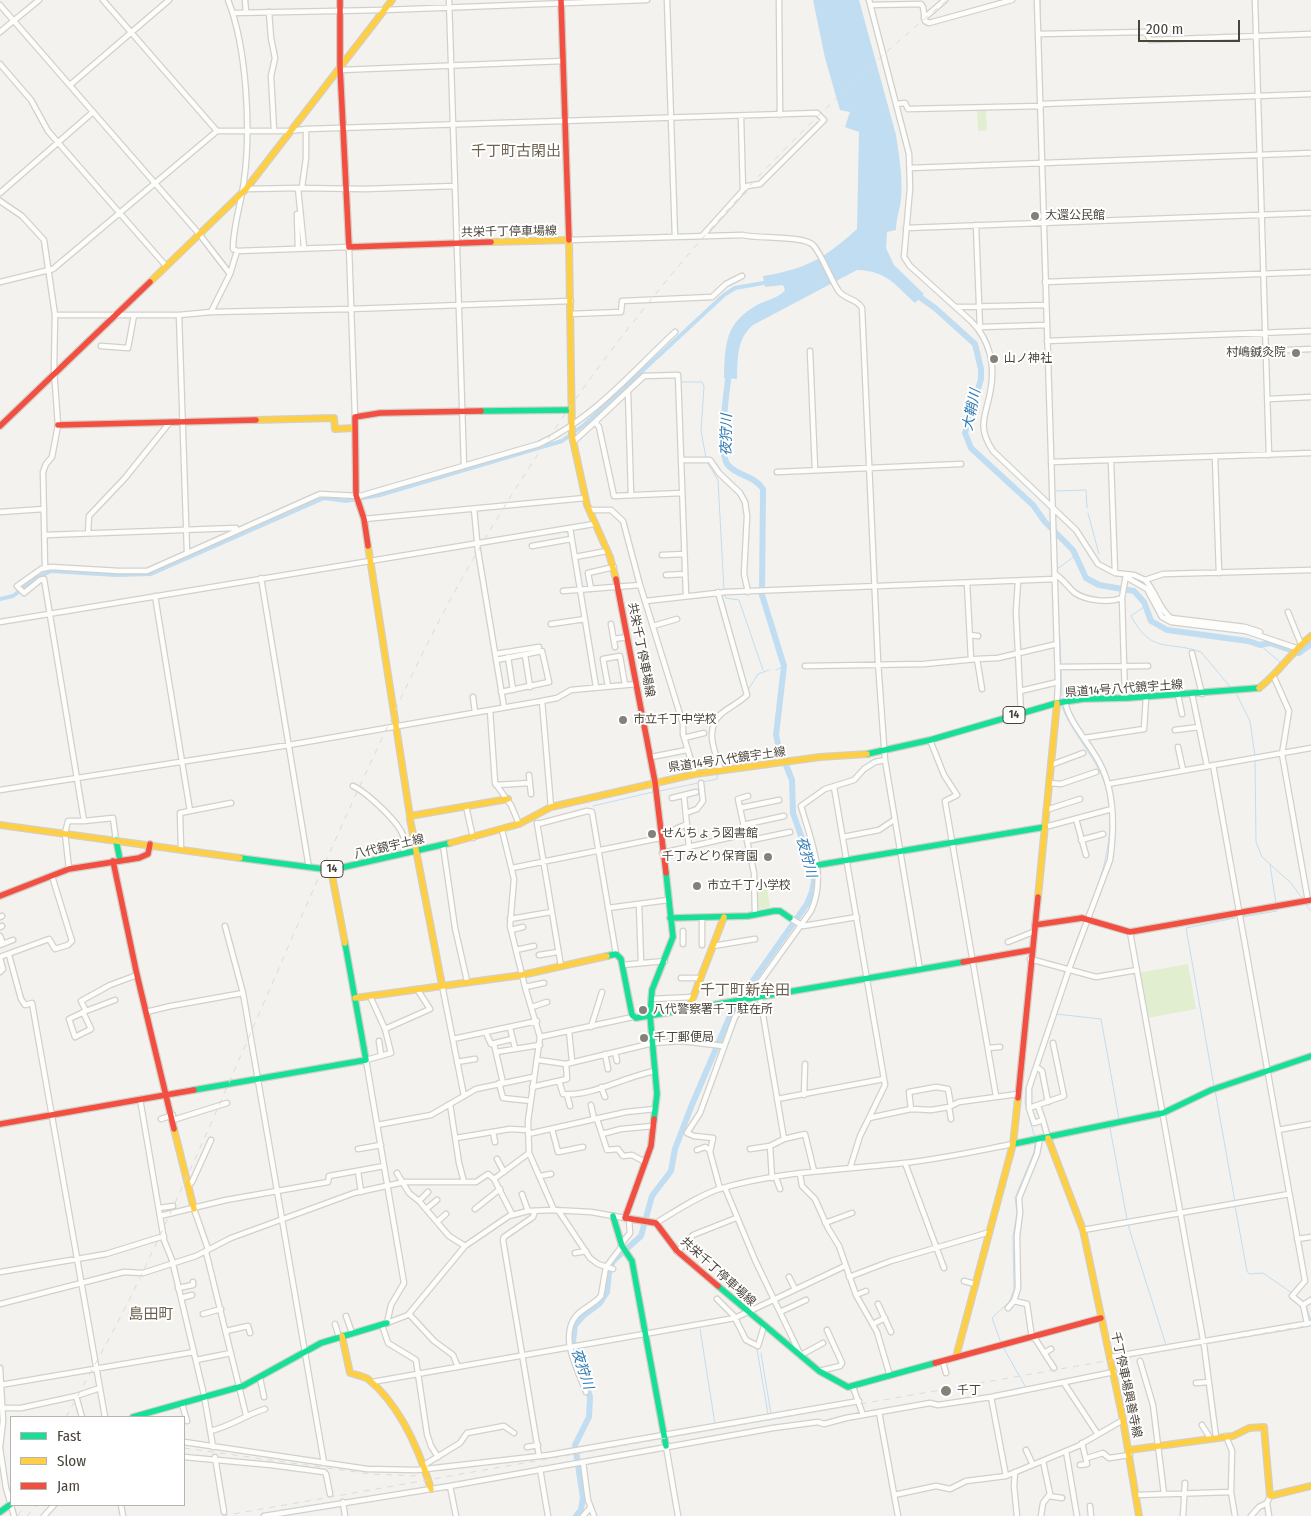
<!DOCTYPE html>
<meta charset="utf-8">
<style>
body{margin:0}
#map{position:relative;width:1311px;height:1516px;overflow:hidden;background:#f4f2ee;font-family:"Fira Sans Condensed",sans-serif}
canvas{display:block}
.legend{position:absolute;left:10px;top:1416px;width:175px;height:90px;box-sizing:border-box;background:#fff;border:1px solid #b7b4b0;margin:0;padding:6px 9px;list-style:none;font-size:15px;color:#4b4439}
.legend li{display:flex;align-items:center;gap:10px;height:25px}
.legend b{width:25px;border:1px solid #b7b4b0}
.scale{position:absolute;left:1138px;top:20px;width:102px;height:22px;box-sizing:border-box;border:2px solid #4b4439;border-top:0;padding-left:6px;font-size:15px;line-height:18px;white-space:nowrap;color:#4b4439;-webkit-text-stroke:4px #fff;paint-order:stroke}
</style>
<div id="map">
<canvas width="1311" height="1516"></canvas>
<ul class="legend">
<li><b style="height:6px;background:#16e098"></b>Fast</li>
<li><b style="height:6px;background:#ffcf43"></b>Slow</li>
<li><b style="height:6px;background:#f24e42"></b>Jam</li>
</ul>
<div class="scale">200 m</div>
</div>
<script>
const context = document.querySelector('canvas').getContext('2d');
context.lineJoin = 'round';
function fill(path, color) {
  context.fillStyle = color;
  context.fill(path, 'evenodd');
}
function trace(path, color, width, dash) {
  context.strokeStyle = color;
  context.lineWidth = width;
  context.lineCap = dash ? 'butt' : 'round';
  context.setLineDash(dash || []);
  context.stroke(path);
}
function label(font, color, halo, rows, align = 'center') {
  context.font = font + ' "Fira Sans Condensed","Noto Sans JP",sans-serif';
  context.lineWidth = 4;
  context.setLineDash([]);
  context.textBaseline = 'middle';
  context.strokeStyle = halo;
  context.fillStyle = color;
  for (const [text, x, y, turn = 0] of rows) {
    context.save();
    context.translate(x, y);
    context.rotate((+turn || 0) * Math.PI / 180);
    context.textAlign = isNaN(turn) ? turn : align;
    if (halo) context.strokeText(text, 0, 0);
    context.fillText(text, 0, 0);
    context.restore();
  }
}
const green = new Path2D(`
 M986 109 987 130 978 131 977 110Z
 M765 886 767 889 770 907 758 909 755 888Z
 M1188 964 1196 1009 1147 1018 1138 973Z`);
const water = new Path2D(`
 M813 0H859L896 135C899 155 903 178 901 199 900 209 896 219 896 230L887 232 886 248 894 265 924 294 915 303C894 284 887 271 857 270L753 325C736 340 738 358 737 379L724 378C725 344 725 323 757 305 766 300 779 298 785 290L783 285 765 287 763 276C807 269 825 258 857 229L859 132 845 127 850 112 840 110 825 58Z`);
const stream = new Path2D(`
 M1040 0 1044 161
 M1044 165 1045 198
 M681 382H702L704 386 701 431 706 458
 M707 462 718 480 724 590
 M1055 491 1086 490 1087 508
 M1088 513 1099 554
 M1057 569 1075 556
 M1057 579 1061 665
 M724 594 726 598 739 600 763 670
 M1145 606 1131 616C1152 655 1167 640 1201 652L1232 689
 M1260 645 1281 663
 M1288 663 1299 653
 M1061 669 1062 696
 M776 670 784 666
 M748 690 758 674 769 670
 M1237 695 1250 721 1255 756
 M1062 707C1071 730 1088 749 1099 770 1122 816 1105 867 1089 911
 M712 749C708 736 708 718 722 711
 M715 760 717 768
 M1255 760 1256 842 1262 857 1291 883 1302 898
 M660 791 717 779 718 772
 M593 806 653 792
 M1270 865 1276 903
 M1305 904 1311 911
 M1242 917 1277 911V907
 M1067 967 1084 922
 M1056 1014 1101 1019 1119 1119
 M1214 1086 1186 928 1235 918
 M1215 1090 1235 1202
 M1114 1127 1110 1128 1127 1219
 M1035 1138 1025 1103 1026 1088 1066 971
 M1235 1206 1247 1271 1249 1274 1263 1273 1292 1293
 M1128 1225 1166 1345
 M1295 1295 1303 1302
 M1306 1305 1311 1321
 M700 1329 715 1424
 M1001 1343 992 1318 1009 1302 1014 1290 1013 1236 1017 1213 1015 1198 1034 1152 1035 1142
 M1003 1347 1025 1386
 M757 1349 768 1414
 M761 1353 771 1414`);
const canal = new Path2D(`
 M0 599 13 596 38 577 51 571 116 575 151 574 324 498 346 501 380 495 562 441 584 425 724 295 735 288 769 282`);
const river = new Path2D(`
 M914 293 935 308 975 344 981 369V379L965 433 971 448 1033 505 1045 522 1073 550 1086 578 1099 585 1134 591 1144 602 1151 621 1167 630 1248 641 1260 645 1270 643 1299 653 1311 644
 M576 1516 581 1510 583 1498 575 1445 589 1417 590 1397 573 1342 575 1325 584 1315 600 1303 607 1292 609 1272 613 1261 641 1236 652 1196 671 1171 675 1149 691 1107 733 1009 807 904 812 892 814 881 812 867 793 813 792 780 779 748 776 735 784 666 762 595 763 489C755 476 737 476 728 465 717 452 727 390 729 372`);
const street = new Path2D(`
 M103 0 217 131
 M228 0C247 48 251 130 244 181 241 204 233 226 233 249L237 251 349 247 355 417
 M245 0 246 12
 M449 0 464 466
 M667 0 675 237
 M779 0 780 115
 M869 0 909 154 910 188 904 257 910 266 971 321C990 340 996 366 990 393 985 418 977 427 993 451L1076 530 1098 564 1115 573
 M1037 0 1058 682 1057 703
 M1255 0 1269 455
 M0 5 200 235 230 274
 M871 5 921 4 923 7 925 21 929 23 1012 0
 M269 12 271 38 275 58 271 76 274 130
 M233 13 384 10 647 0
 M924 18 945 0
 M0 32 39 0
 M1038 34 1146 32 1150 40 1311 34
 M0 64 31 100 48 131 166 266
 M341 70 563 61
 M70 85 169 0
 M897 104 905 103 908 109 1041 106
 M1041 104 1311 94
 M741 117 743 191
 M910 168 1311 153
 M302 187 306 158V129
 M298 188 365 189 455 186
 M246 189 298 188 304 248
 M0 193 93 112
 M0 201 22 216 44 240 55 315 54 370 58 425 52 457 46 464 43 472 45 568
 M297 214 298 249
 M976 225 980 330
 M906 228 1311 213
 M569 240 743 235C757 239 806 235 814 246 824 259 829 276 838 290 844 300 857 298 862 308L878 662 885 760 875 762 864 769 854 780 825 789 801 806C811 841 827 876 811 911L735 1017 700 1113 687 1133 694 1136 713 1138 710 1152 720 1189
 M0 282 53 269 217 131H290L306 129 817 113 824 120 760 184 747 186 702 236
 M1045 282 1311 272
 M956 307 1046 305
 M211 312 230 274 237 251
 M570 314 621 312 622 301 712 297 726 284 742 276
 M55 315H179L187 552
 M179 315 211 312 351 309 571 301
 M981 327 1047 325
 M1047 341 1311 331
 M101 346 128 348 134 315
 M810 351 815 469
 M1267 351 1311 349
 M628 391 631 495
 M1268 399 1311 397
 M595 422 644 376 678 375 686 596
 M573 442 595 422 599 427 614 496 682 493
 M1215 457 1219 573
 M681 460H710L719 473 740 493 745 502 747 516 744 574 748 592
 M1111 461 1115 573 1134 575 1145 580 1163 574 1311 570
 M1051 462 1311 453
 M777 472 961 464
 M474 509 478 551 504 707
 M589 510H611L623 521 640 585 683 724V734L695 774
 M0 512 44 509
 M364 519 585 498
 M570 528 596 687
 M88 533 89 516 125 478 170 422
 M46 535 236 528
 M532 546 571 539
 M662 555 684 554
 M575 557 607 551
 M1055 574C1063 579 1068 587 1075 593 1087 601 1109 603 1122 598
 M666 575 685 574
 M1126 577 1147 589 1162 617 1171 622 1246 631 1296 648
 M261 578 309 868
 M1145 580C1156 591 1159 610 1171 618L1245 627 1260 632
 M1018 581 1016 612 1021 713
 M967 583 971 659
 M591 589 588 573 614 567
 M563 591 640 585
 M718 592 747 695C739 703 729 707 721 714 704 729 715 753 721 770
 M155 596 190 811 180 813 181 849
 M646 601 726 592 1055 579
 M1288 612 1301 644
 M0 622 594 524
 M551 624 585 619
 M611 624 615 647
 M653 626 677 619
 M970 635 978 636
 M614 639 628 637
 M1192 653 1202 694
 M495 654 539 647
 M525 655 530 687
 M508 657 513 690
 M977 659 998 658 1057 644
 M496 660 542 651 549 682 501 692
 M805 666 924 664 977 659 982 689
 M1058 667 1148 666
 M1274 677 1289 711 1282 754 1308 901
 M608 686 603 659 620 656 625 685
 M1020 691 1058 682
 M1192 694 1207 766
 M1178 695 1182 714
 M473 697 475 712
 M1125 698 1122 598 1126 575
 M542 701 551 807
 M490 710 495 783 511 805 519 824
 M1175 730 1199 727
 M684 738 704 733
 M1084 738 1144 729 1146 697
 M930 740 944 775 957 795 945 801 996 1096
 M1178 747 1183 770
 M651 757 687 750
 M885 760 920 970
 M1051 765 1083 753
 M1213 765 1305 1281 1292 1296 1303 1305 1307 1323
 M529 775 531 794
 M1049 783 1061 784 1096 772
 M1108 784 1311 748
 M496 785 530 783
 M353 786C366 792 402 824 404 839 405 844 403 849 404 854
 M834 787 884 1079 885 1085 869 1118
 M0 790 289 745 542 701 557 698 571 690 637 684
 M684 796 689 847
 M748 796 738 799 754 873 755 914
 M672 798 696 792
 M466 806 473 838
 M740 808 779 800
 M1046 810 1080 799
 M190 811 231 803
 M686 813 697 809 703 801 701 783
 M1076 819 1086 855
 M84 821 113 818 116 840
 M537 823 561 966
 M538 824 587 811 592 812 616 954
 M743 825 784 816
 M1045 827 1112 809
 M502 830 514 879 510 926 525 987 540 1037 528 1121 529 1153 554 1210
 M660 836 687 824
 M843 837 879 830 894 820
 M1081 840 1103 834
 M747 841 790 832
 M443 845 455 928 467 981
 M662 853 745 834
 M512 868 660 838
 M69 869 65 833 68 821H84L44 579 40 580 24 593 17 586 41 569 51 567 119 571H147L320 494 360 496 539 444C593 419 633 371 675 332
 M639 904 641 962
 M608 908 668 900
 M0 917 2 916
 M790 918 803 926 857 917
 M510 919 551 912
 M225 926 243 993 324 1463
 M0 927 2 926
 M511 930 523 927
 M683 931V944
 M1130 932 1204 1345 1216 1437
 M0 936 3 944
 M1008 942 1033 932
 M0 945 13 940
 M702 945V917
 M713 946 755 939
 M516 950 534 946
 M9 955 21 999 25 1005 32 1003 105 1417
 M539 955 558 952
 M0 957 49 939 55 949 68 945 72 941 52 876
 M0 958 3 969 0 972
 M1030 959 1096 977 1137 970
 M622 965 665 961
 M681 978H700
 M442 985 464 1096
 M525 987 544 983
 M370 996 385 1029 430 1009 417 989
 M760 997 784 1139 770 1146 772 1178
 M651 999 693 997
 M115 1000 86 1011 81 1001 110 985 137 975
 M532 1007 547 1002
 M83 1012 91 1029 75 1037 69 1019 86 1011
 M146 1012 171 1006 243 993
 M591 1027 602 992
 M510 1028 515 1048
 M385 1029 391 1053 366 1060 404 1283 391 1305 387 1323 408 1315 465 1246 509 1216 528 1211 554 1210 591 1212 625 1218
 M569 1031 572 1061
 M486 1033 491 1044 512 1039
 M540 1037 633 1017
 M453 1039 537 1021
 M379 1041 381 1055
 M494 1044 503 1083
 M989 1048 1000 1047
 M496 1052 540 1045
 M615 1052 617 1061
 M605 1054 608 1069
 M538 1060 566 1064 653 1043 681 1041 723 1046
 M457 1062 475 1059
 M1038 1068 1042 1071 1048 1102
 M559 1081 563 1094C591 1097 626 1076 655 1071
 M499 1083 503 1098 531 1101
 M532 1087 567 1079 566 1064
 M601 1087 605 1097
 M567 1095 570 1106
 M804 1095 805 1064
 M140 1099 164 1240 172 1260 204 1395 213 1447
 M777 1099 884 1079
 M450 1104 459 1163 464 1182
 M591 1105 594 1119
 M1038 1106 1043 1120
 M949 1107 951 1119
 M1029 1108 1064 1096 1053 1043
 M911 1109 909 1092 936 1087 948 1089 951 1106
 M161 1119 173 1115
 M597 1119 607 1150 618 1149 623 1156 632 1155 645 1162
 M173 1120 227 1103
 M377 1125 431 1115 476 1089 533 1077
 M552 1129 558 1152 583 1147
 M1278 1130 1311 1124
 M493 1132 495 1142
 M528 1134 626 1112 655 1109
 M602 1134 621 1129 653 1126
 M456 1138 510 1129 528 1130
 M1048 1138 1043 1120 1034 1123 1029 1108V1088L1069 969 1110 860C1115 825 1115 785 1095 755 1085 738 1069 721 1065 702
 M784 1139 805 1134 814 1171
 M358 1149 381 1145
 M750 1149 770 1146
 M697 1150 705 1147 710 1150
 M497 1159 504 1172
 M905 1163 944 1268
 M850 1168 860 1136 869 1118 911 1109 931 1110 949 1107 959 1102 1018 1094
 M358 1171 361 1192
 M397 1173 409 1193 419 1201 449 1236 465 1246
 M800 1174 802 1186 815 1199 828 1228 839 1246 856 1295 877 1332 890 1376
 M540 1176 551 1174
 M776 1178 780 1189
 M494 1179 512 1214
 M189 1185 192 1182 211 1140
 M725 1188 755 1260 801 1356
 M522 1194 528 1211
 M419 1201 428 1192
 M159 1208 173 1206
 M194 1209 208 1249
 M426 1209 437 1200
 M475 1209 500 1189
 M558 1210 590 1258 598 1264 613 1269
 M535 1211 533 1217 504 1237 503 1240 539 1456
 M160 1216 226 1200 328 1182 329 1176 384 1166
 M437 1222 446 1214
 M656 1223C676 1211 696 1197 719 1189 778 1171 843 1170 904 1163 941 1159 977 1151 1013 1144
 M825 1223 852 1213
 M1083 1230 1289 1194
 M1297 1239 1311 1237
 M621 1244 630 1233 629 1219
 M206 1252 246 1415
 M677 1252 693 1235 736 1218
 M575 1253 586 1251
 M0 1272 106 1254 164 1236
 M789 1277 795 1289
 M849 1277 891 1261 990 1232
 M964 1281 975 1284
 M178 1288 193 1285V1282
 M856 1295 866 1291
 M181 1298 192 1295
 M717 1299 734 1316 746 1340 758 1346 764 1326
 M1014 1301 1027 1304 1032 1338
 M0 1304 124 1272 143 1273 196 1256 231 1238 354 1193 404 1182H476L488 1174 494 1179 529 1153
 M878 1304 891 1332
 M1303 1305 1311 1300
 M1008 1308 1014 1301 1018 1288 1017 1236 1020 1213 1019 1198 1037 1154 1040 1138
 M780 1312 806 1300
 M203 1314 221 1309
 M409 1314 434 1341 453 1355 458 1367
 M346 1316 352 1333
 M335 1324 339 1337
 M873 1324 885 1318
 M382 1325 388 1343 416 1360 427 1434 431 1446 438 1457
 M226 1331 248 1326 250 1333
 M1034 1337 1054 1368
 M1044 1353 1051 1349
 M801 1355 823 1343
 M1111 1357 1311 1323
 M196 1360 231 1353
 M1140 1361 1153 1405 1164 1494
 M943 1362 946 1373
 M0 1368 3 1421 0 1447
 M819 1371 840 1366 842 1363 827 1330
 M260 1378 264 1397
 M372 1382 735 1318 845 1266
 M1064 1383 1097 1433
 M1196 1383 1209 1382
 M0 1385 194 1352
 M853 1387 863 1415
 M586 1392C578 1370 558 1336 577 1315 584 1308 594 1304 601 1296L606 1267 622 1246
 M76 1396 100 1388
 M991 1397 1006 1476
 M182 1404 187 1421
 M2 1408H21L76 1396 82 1417
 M879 1412 898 1516
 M1202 1425 1210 1438
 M210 1431C230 1427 245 1415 265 1409
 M1226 1436 1232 1451 1231 1492 1235 1516
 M184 1442 367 1469 417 1470 549 1455 859 1401
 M666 1446 678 1516
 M527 1447 538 1445
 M0 1448 6 1488 14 1516
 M1026 1450 1033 1465
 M1066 1451 1077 1516
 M184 1457 271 1465 324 1472 326 1474 330 1494
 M215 1457 224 1512
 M1087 1458 1103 1453 1109 1458 1130 1455
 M583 1462 588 1500 594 1516
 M424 1465 460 1443 467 1433 504 1426 514 1433
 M1080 1465 1087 1464 1082 1443
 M540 1469 548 1516
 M1015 1472 1014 1486 1017 1516
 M450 1486 456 1516
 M894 1495 936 1486 950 1489 966 1481 1006 1476 1078 1446 1123 1420
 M1136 1495 1231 1492
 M1049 1496 1062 1498
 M343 1502 345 1516
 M121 1505 123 1516
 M1090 1506 1091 1516
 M44 1516 54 1505
 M264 1516 450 1486 773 1428 818 1422 824 1424 846 1418 930 1403 938 1405 991 1397 1114 1372
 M583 1516 590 1508
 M1041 1516 1043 1503 1050 1494 1043 1461
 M1183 1516 1185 1483
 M1251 1516 1259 1507 1267 1503
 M1269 1516 1267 1503 1270 1496`);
const fast = new Path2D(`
 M481 411 571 410
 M867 754 930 740 1057 703 1083 699 1128 698 1259 688
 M116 840 120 860
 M240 858 331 870 450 843
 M818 865 1045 827
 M670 918 748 916 774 911H780L790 918
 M607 956 616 954 621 959 632 1015 636 1018 963 962
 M194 1090 366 1060 345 943
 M654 1119 657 1094 650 1015 652 990 673 937 666 873
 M1013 1144 1163 1113 1211 1090 1311 1056
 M613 1216 622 1246 632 1261 666 1446
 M718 1286 819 1371 848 1387 935 1363
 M133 1417 243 1386 321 1343 387 1323
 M0 1512 11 1504`);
const slow = new Path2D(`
 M491 242 569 240 572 436 587 505 610 557 616 579
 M150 282 246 189 392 0
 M256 420 334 418 335 429 354 428
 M368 546 410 816 508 799
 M1259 688C1279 673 1291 652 1311 636
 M410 819 442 985
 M0 825 240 858
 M450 843 519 824 551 807 695 774 820 757 867 754
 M331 870 345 943
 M1038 897 1057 703
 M355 998 522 975 607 956
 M689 1008 724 917
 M174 1129 194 1209
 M1048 1138 1083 1230 1123 1420 1139 1516
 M342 1336 350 1373C356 1375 364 1376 368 1379 401 1406 419 1449 431 1489
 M956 1357 1013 1144 1018 1098
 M1129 1450 1233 1436 1249 1428 1264 1427 1270 1496 1311 1486`);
const jam = new Path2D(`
 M340 0V67L349 247 491 242
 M561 0 569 240
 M58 425 256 420
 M0 426 150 282
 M368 546 364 519 356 495 355 417 380 413 481 411
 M616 579 655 782 666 873
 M113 861 137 975 174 1129
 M0 896 69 869 139 858 148 854 150 844
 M1035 925 1082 918 1130 932 1311 900
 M963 962 1031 950
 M1018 1098 1038 897
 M654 1119 651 1146 625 1218 656 1223 677 1251 718 1286
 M0 1124 194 1090
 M935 1363 1101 1318`);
const rail = new Path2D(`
 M66 1417C89 1375 113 1333 134 1290 218 1117 289 938 370 764 395 711 420 656 448 604 573 373 745 167 947 0
 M184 1448 371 1474 419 1476
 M18 1516 24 1505
 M27 1516 37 1505
 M222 1516 1311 1325`);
const markers = [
 [1035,216,5,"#868178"],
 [1296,353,5,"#868178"],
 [994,359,5,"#868178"],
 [623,720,5,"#868178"],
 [652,834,5,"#868178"],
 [768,857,5,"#868178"],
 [697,886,5,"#868178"],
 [643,1010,5,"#868178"],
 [644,1038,5,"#868178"],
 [946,1391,6,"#868178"]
];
const shields = [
 [1014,715,22],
 [332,869,22]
];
const shieldNames = [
 ["14",1014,715],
 ["14",332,869]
];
const poiNames = [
 ["大還公民館",1045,216],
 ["村嶋鍼灸院",1286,353,"right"],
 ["山ノ神社",1004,359],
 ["市立千丁中学校",633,720],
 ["せんちょう図書館",662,834],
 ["千丁みどり保育園",758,857,"right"],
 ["市立千丁小学校",707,886],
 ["八代警察署千丁駐在所",653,1010],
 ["千丁郵便局",654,1038],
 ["千丁",957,1391]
];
const streetNames = [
 ["共栄千丁停車場線",509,232,-1],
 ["共栄千丁停車場線",641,650,79],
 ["県道14号八代鏡宇土線",1124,689,-4],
 ["県道14号八代鏡宇土線",727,760,-8],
 ["八代鏡宇土線",389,847,-13],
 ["共栄千丁停車場線",718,1272,42],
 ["千丁停車場興善寺線",1126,1385,78]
];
const waterNames = [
 ["大鞘川",972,410,-79],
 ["夜狩川",727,435,-89],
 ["夜狩川",806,857,75],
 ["夜狩川",582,1369,72]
];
const quarterNames = [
 ["千丁町古閑出",516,152],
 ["千丁町新牟田",745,991],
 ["島田町",151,1315]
];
fill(green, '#e1eecf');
fill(water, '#c0ddf1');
trace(stream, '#c0ddf1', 1);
trace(canal, '#c0ddf1', 4);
trace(river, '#c0ddf1', 6);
trace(street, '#d2d0cb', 7);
trace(fast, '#d3cfc5', 8);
trace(slow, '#d3cfc5', 8);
trace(jam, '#d3cfc5', 8);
trace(street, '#fdfdfc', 4.5);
trace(fast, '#16e098', 5.5);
trace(slow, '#ffcf43', 5.5);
trace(jam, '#f24e42', 5.5);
trace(rail, '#dbdbda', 1, [6, 6]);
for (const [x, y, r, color] of markers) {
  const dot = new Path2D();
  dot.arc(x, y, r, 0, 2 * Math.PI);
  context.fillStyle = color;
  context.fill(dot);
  trace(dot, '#fff', 2);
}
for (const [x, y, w] of shields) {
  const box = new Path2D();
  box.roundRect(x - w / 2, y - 8.5, w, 17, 4);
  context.fillStyle = '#fff';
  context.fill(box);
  trace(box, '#4b4439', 1);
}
label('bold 11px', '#4b4439', null, shieldNames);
label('12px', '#4b4439', '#fff', poiNames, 'left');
label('12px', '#4b4439', '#fff', streetNames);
label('italic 14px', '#2e7ab2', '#fff', waterNames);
label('15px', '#6e6250', '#fff', quarterNames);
</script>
